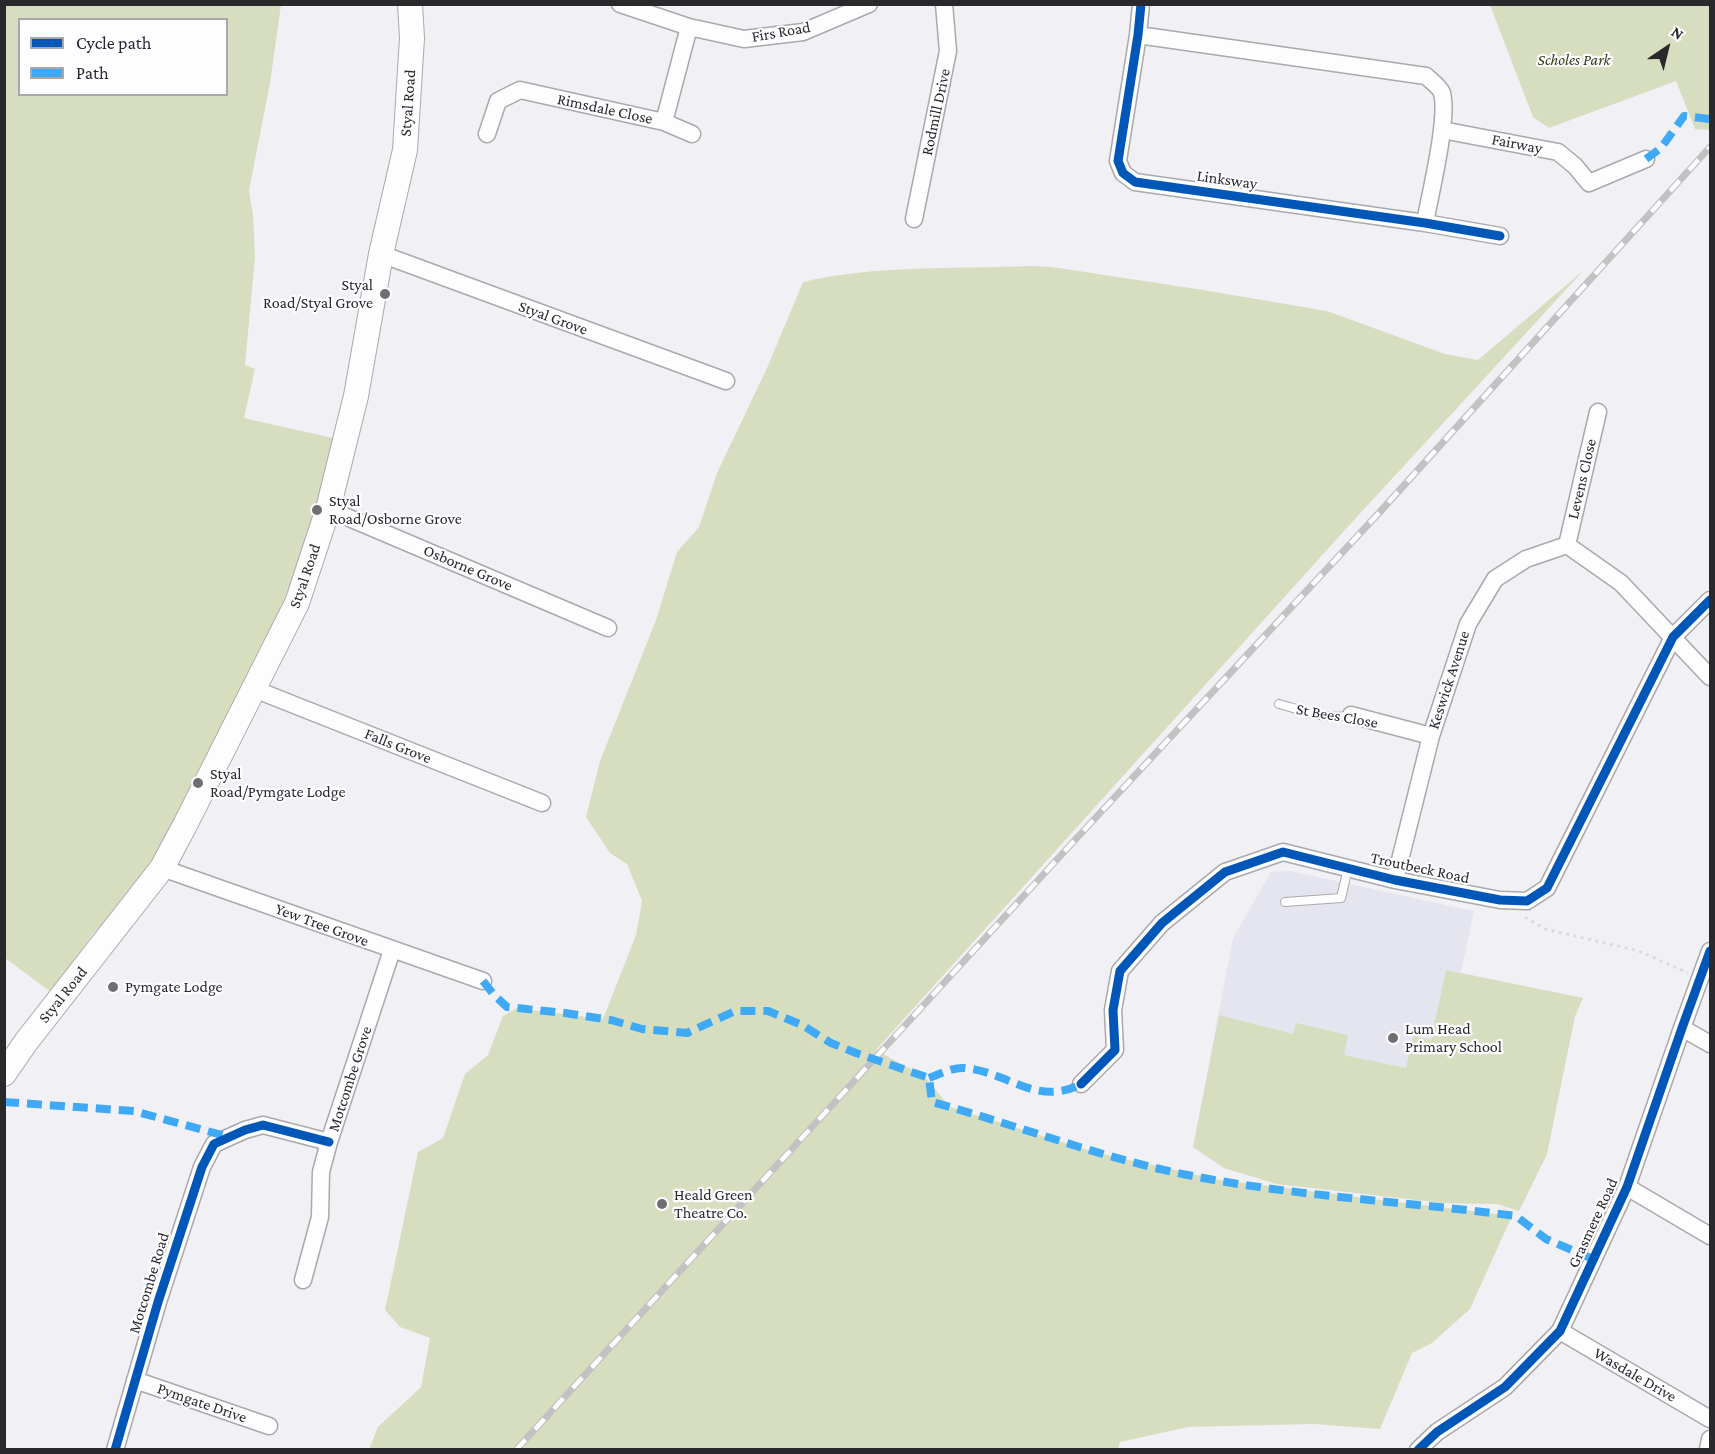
<!DOCTYPE html>
<style>
body{margin:0}
#map{position:relative;width:1715px;height:1454px;overflow:hidden;background:#f1f1f5;font-family:"Crimson Pro",serif}
canvas{display:block}
.frame{position:absolute;inset:0;border:6px solid #29292c;pointer-events:none}
.legend{position:absolute;left:18px;top:18px;width:210px;height:78px;box-sizing:border-box;background:#fdfdff;border:2px solid #a8a8ab;margin:0;padding:8px 10px;list-style:none;font-size:18px;color:#29292c}
.legend li{display:flex;align-items:center;gap:12px;height:30px}
.legend b{width:30px;border:2px solid #a8a8ab}
.north{position:absolute;left:1637px;top:18px;width:60px;height:60px;-webkit-text-stroke:4px #fdfdff;paint-order:stroke;rotate:35deg;font-size:16px;font-weight:700;line-height:24px;text-align:center;color:#29292c}
.north::after{content:'';display:block;margin:auto;width:21px;height:27px;background:#29292c;clip-path:polygon(50% 0,100% 100%,50% 72%,0 100%)}
</style>
<div id="map">
<canvas width="1715" height="1454"></canvas>
<div class="frame"></div>
<ul class="legend">
<li><b style="height:8px;background:#0057b8"></b>Cycle path</li>
<li><b style="height:8px;background:#3fa9f5"></b>Path</li>
</ul>
<div class="north">N</div>
</div>
<script>
const context = document.querySelector('canvas').getContext('2d');
context.lineJoin = 'round';
function fill(path, color) {
  context.fillStyle = color;
  context.fill(path, 'evenodd');
}
function trace(path, color, width, dash) {
  context.strokeStyle = color;
  context.lineWidth = width;
  context.lineCap = dash ? 'butt' : 'round';
  context.setLineDash(dash || []);
  context.stroke(path);
}
function label(font, color, halo, rows, align = 'center') {
  context.font = font + ' "Crimson Pro",serif';
  context.lineWidth = 4.5;
  context.setLineDash([]);
  context.textBaseline = 'middle';
  context.strokeStyle = halo;
  context.fillStyle = color;
  for (const [text, x, y, turn = 0] of rows) {
    context.save();
    context.translate(x, y);
    context.rotate((+turn || 0) * Math.PI / 180);
    context.textAlign = isNaN(turn) ? turn : align;
    if (halo) context.strokeText(text, 0, 0);
    context.fillText(text, 0, 0);
    context.restore();
  }
}
const built = new Path2D(`
 M1290 871 1474 911 1461 973 1583 998 1575 1016 1547 1154 1519 1211 1497 1204 1443 1203 1277 1184 1224 1168 1193 1147 1233 938 1271 872Z`);
const green = new Path2D(`
 M5 5H281L270 83 249 191 253 215 255 257 245 365 255 369 244 418 337 439 293 591 154 864 121 905 93 934 52 993 5 958ZM20 20H226V94H20Z
 M1490 5H1710V130L1695 129 1676 81 1549 128 1533 117Z
 M1030 266 1052 267 1203 290 1327 311 1445 354 1478 360 1584 270 1344 531 876 1050 925 1077 950 1107 1094 1152 1220 1180 1512 1216 1470 1309 1432 1343 1412 1353 1380 1429 1314 1424 1188 1427 1120 1442 1118 1450 369 1449 378 1427 421 1387 430 1338 400 1327 385 1310 418 1152 443 1138 465 1074 488 1055 503 1016 517 1008 603 1019 636 935 642 901 627 864 610 853 586 817 600 761 656 620 677 552 699 527 717 473 767 368 803 282C874 265 957 269 1030 266Z
 M1446 970 1583 998 1575 1016 1547 1154 1519 1211 1497 1204 1443 1203 1277 1184 1224 1168 1193 1147 1219 1015 1293 1034 1296 1023 1348 1035 1344 1055 1406 1068 1413 1036 1431 1040Z`);
const path = new Path2D(`
 M1525 917 1545 929 1639 951 1688 973
 M805 1049 819 1036`);
const lane = new Path2D(`
 M1279 704C1302 710 1327 721 1351 715
 M1285 902 1341 898 1348 868`);
const street = new Path2D(`
 M620 4 689 27 744 39 803 32 869 4
 M1141 4 1138 35 1118 161 1123 173 1135 182 1425 223 1500 236
 M1138 35 1426 76C1431 81 1440 87 1442 93 1449 118 1430 194 1425 223
 M664 122 692 134
 M1442 130 1558 152 1575 166 1589 183 1646 159
 M487 134 498 101 520 90 664 122 689 27
 M914 219 948 51 944 4
 M381 254 726 381
 M328 509 608 628
 M1567 545 1598 412
 M254 689 542 803
 M1351 715 1431 736
 M162 868 483 981
 M1395 880 1431 736 1468 624 1495 579 1526 559 1567 545 1621 583 1710 677
 M1682 1028 1710 1044
 M1081 1084 1115 1050 1113 1010 1120 971 1162 923 1225 872 1283 852 1395 880 1500 900 1527 901 1547 888 1673 637 1710 600
 M1627 1187 1710 1236
 M303 1280 320 1217 321 1172 329 1142 392 950
 M1560 1331 1710 1419
 M135 1380 269 1426
 M115 1450 158 1302 202 1167 214 1144 245 1130 263 1125 329 1142
 M1418 1450 1437 1432 1505 1387 1560 1331 1627 1187 1682 1028 1710 951
 M1708 1450 1710 1439`);
const secondary = new Path2D(`
 M4 1074 26 1042 162 868 185 825 297 603 328 509 356 396 381 254 405 150 412 38 410 4`);
const rail = new Path2D(`
 M516 1450 1074 841 1378 514 1710 147`);
const quiet = new Path2D(`
 M1646 159 1661 148 1684 116 1710 119
 M483 981 494 995 507 1007 565 1013 611 1020 642 1029 687 1033 735 1011H768L802 1025 831 1043 856 1053 929 1078 932 1102C1013 1124 1091 1154 1173 1172 1285 1196 1402 1201 1516 1216L1546 1239 1593 1259
 M929 1078C940 1074 953 1067 965 1068 1008 1072 1037 1107 1081 1084
 M4 1102 134 1111 229 1137`);
const cycleway = new Path2D(`
 M1141 4 1138 35 1118 161 1123 173 1135 182 1425 223 1500 236
 M1081 1084 1115 1050 1113 1010 1120 971 1162 923 1225 872 1283 852 1395 880 1500 900 1527 901 1547 888 1673 637 1710 600
 M115 1450 158 1302 202 1167 214 1144 245 1130 263 1125 329 1142
 M1418 1450 1437 1432 1505 1387 1560 1331 1627 1187 1682 1028 1710 951`);
const markers = [
 [385,294,6,"#6f6f72"],
 [317,510,6,"#6f6f72"],
 [198,783,6,"#6f6f72"],
 [113,987,6,"#6f6f72"],
 [1393,1038,6,"#6f6f72"],
 [662,1204,6,"#6f6f72"]
];
const streetNames = [
 ["Firs Road",781,32,-10],
 ["Styal Road",408,103,-86],
 ["Rimsdale Close",605,109,12],
 ["Rodmill Drive",936,112,-78],
 ["Fairway",1517,144,11],
 ["Linksway",1227,180,8],
 ["Styal Grove",553,318,20],
 ["Levens Close",1582,479,-77],
 ["Osborne Grove",468,568,23],
 ["Styal Road",305,576,-71],
 ["Keswick Avenue",1449,680,-72],
 ["St Bees Close",1337,716,10],
 ["Falls Grove",398,746,22],
 ["Troutbeck Road",1420,868,12],
 ["Yew Tree Grove",322,925,20],
 ["Styal Road",63,995,-51],
 ["Motcombe Grove",350,1079,-72],
 ["Grasmere Road",1593,1223,-65],
 ["Motcombe Road",149,1283,-73],
 ["Wasdale Drive",1635,1375,30],
 ["Pymgate Drive",202,1403,19]
];
const parkNames = [
 ["Scholes Park",1574,60]
];
const poiNames = [
 ["Styal",373,285,"right"],
 ["Road/Styal Grove",373,303,"right"],
 ["Styal",329,501],
 ["Road/Osborne Grove",329,519],
 ["Styal",210,774],
 ["Road/Pymgate Lodge",210,792],
 ["Pymgate Lodge",125,987],
 ["Lum Head",1405,1029],
 ["Primary School",1405,1047],
 ["Heald Green",674,1195],
 ["Theatre Co.",674,1213]
];
fill(built, '#e5e5ef');
fill(green, '#d7dec0');
trace(lane, '#a9a9ac', 10);
trace(street, '#a9a9ac', 19);
trace(secondary, '#a9a9ac', 26);
trace(path, '#dbdbdc', 3, [3, 4.5]);
trace(lane, '#fdfdfe', 8);
trace(street, '#fdfdfe', 16);
trace(secondary, '#fdfdfe', 24);
trace(rail, '#c2c2c3', 7);
trace(rail, '#fdfdff', 4.5, [14]);
trace(quiet, '#3fa9f5', 8, [15, 8]);
trace(cycleway, '#0057b8', 9);
for (const [x, y, r, color] of markers) {
  const dot = new Path2D();
  dot.arc(x, y, r, 0, 2 * Math.PI);
  context.fillStyle = color;
  context.fill(dot);
  trace(dot, '#fdfdff', 2);
}
label('16px', '#29292c', '#fdfdff', streetNames);
label('italic 16px', '#363e17', '#fdfdff', parkNames);
label('16px', '#29292c', '#fdfdff', poiNames, 'left');
</script>
